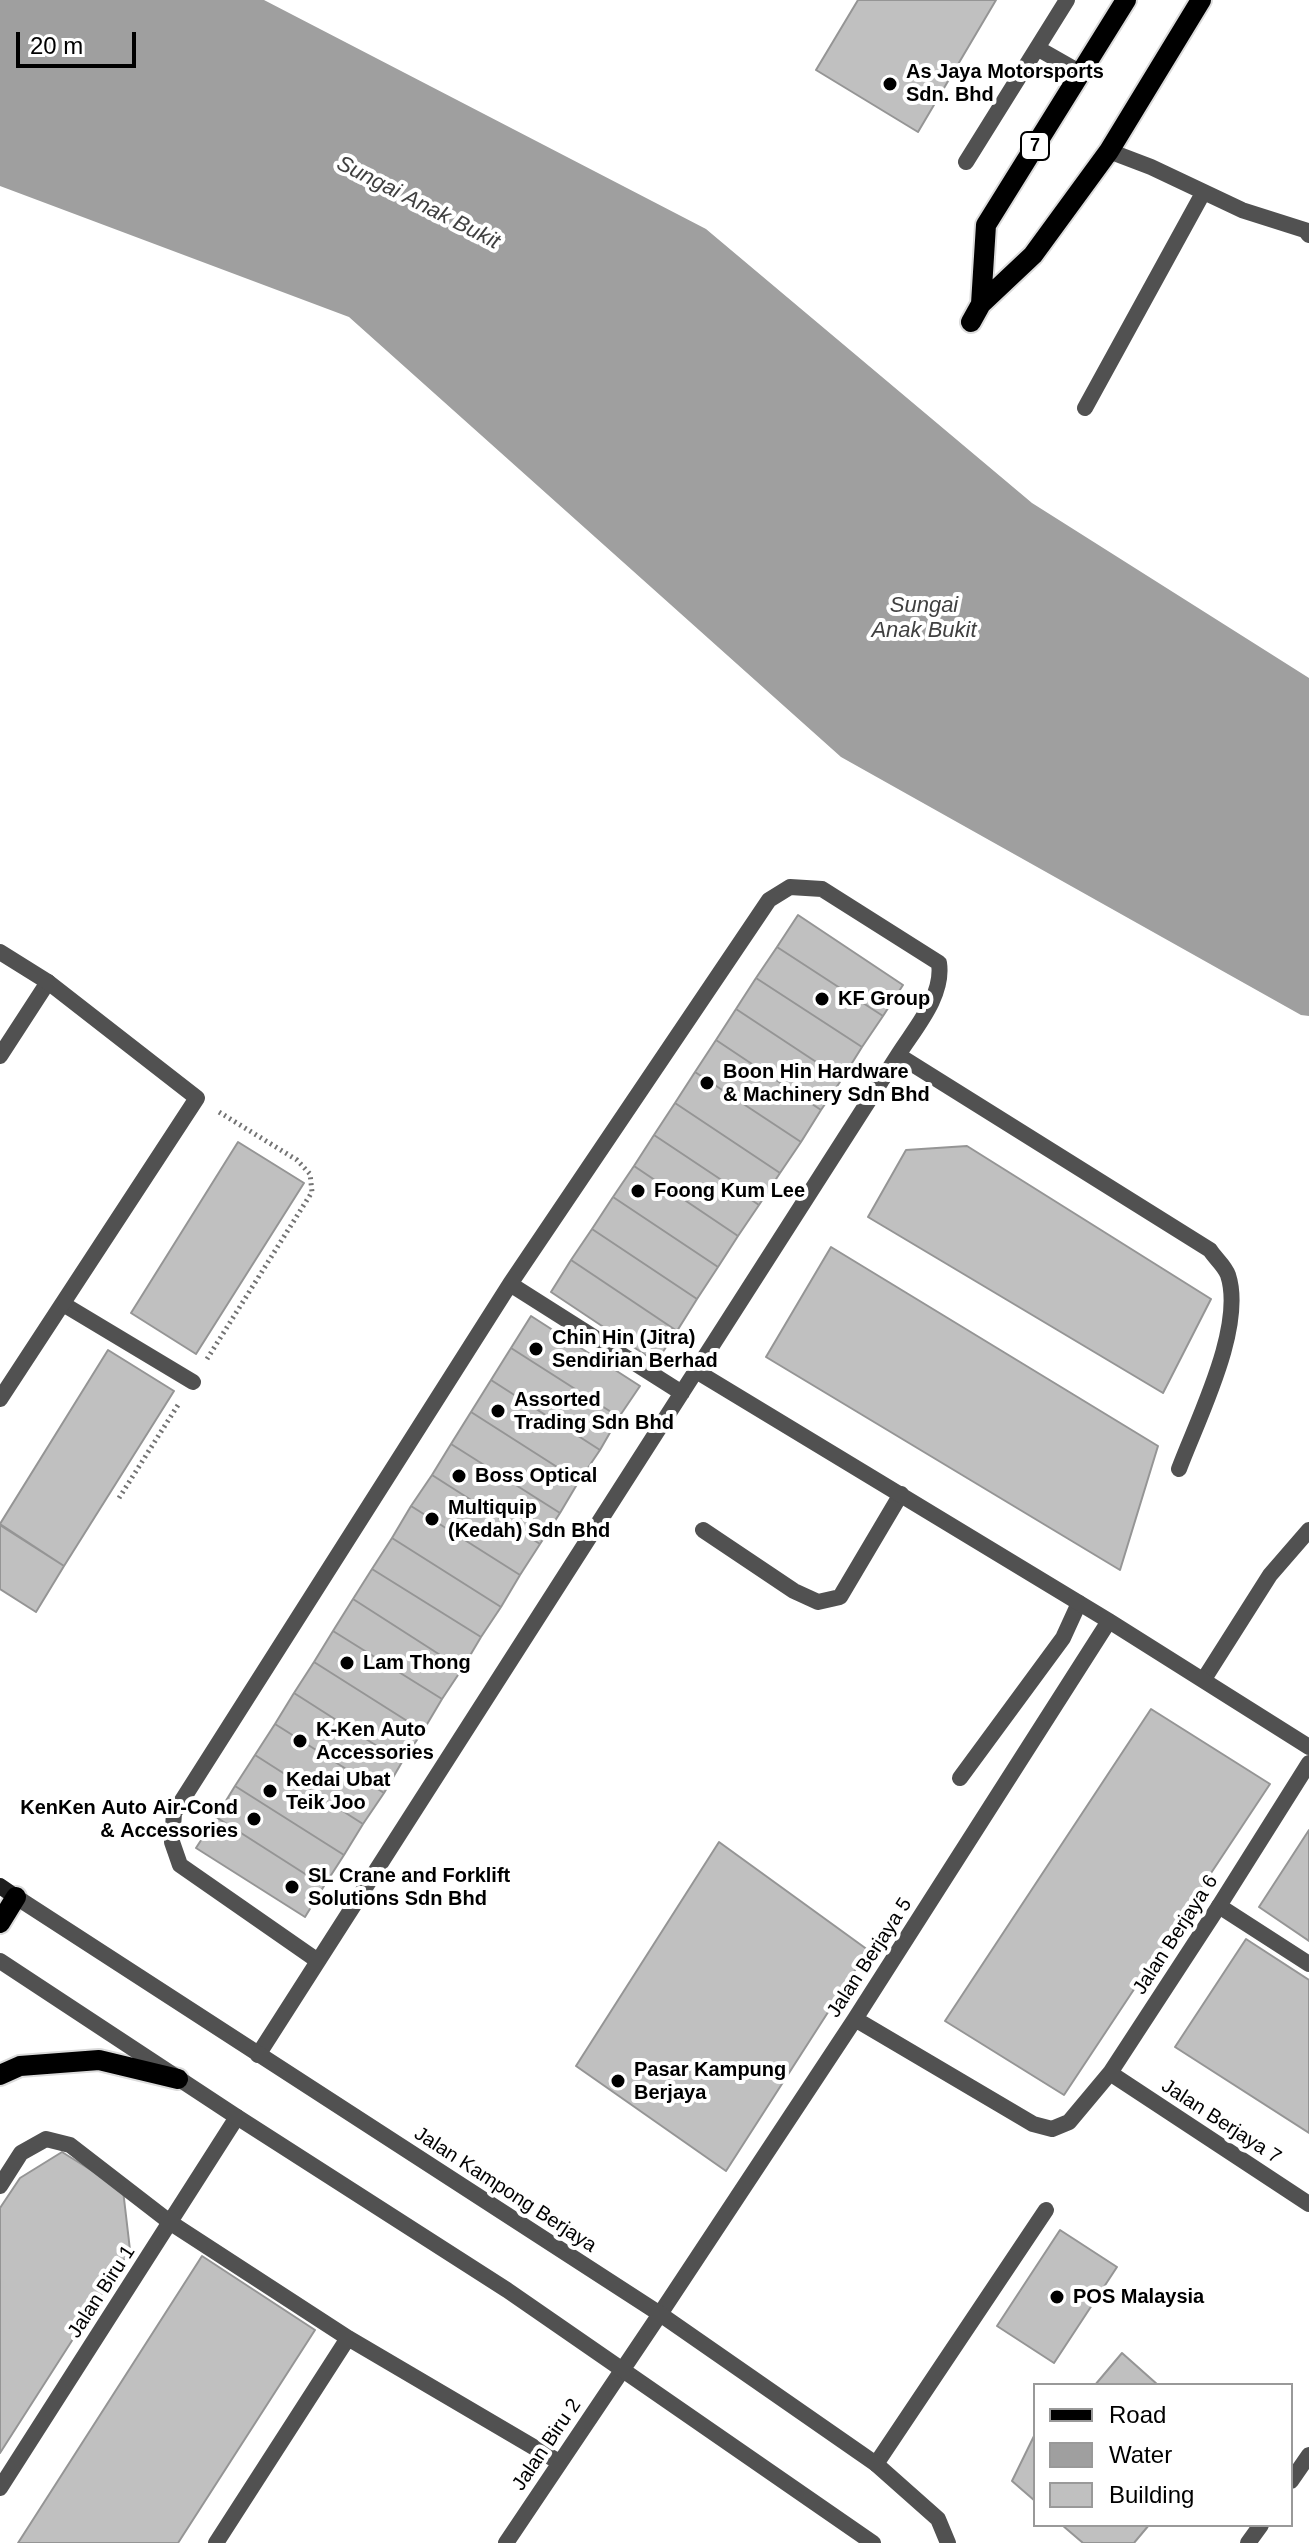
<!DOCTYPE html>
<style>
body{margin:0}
#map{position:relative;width:1309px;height:2543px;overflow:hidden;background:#fff;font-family:Helvetica,sans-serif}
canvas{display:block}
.legend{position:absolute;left:1033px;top:2383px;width:260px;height:144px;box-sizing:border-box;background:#fff;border:2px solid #999;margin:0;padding:10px 14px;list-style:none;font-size:24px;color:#000}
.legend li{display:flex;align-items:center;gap:16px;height:40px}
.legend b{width:40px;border:2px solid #999}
.scale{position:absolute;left:16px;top:32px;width:120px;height:36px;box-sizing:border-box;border:4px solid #000;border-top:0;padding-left:10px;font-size:24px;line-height:28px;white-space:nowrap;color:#000;-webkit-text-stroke:6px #fff;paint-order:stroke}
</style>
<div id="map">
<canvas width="1309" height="2543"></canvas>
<ul class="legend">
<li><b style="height:10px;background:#000"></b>Road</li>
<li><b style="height:22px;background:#9f9f9f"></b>Water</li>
<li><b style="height:22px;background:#c0c0c0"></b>Building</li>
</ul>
<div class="scale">20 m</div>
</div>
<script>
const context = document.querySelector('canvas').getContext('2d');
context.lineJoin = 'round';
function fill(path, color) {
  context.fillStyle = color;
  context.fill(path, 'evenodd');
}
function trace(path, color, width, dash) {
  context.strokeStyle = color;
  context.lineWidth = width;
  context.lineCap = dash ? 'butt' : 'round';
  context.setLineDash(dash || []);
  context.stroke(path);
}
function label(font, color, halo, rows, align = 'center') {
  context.font = font + ' Helvetica,sans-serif';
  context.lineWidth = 8;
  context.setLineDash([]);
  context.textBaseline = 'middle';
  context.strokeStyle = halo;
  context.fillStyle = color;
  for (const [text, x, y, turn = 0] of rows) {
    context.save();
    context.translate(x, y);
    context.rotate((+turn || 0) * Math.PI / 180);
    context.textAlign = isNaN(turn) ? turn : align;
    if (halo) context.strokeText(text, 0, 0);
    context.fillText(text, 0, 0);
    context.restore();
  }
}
const water = new Path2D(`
 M0 0H264L706 229 1032 503 1309 678V1016L1301 1015 841 757 349 317 0 186Z`);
const building = new Path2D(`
 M858 0H996L918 132 816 70Z
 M798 915 903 985 883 1016 777 947Z
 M777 947 883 1016 862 1047 756 978Z
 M756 978 862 1047 842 1079 736 1009Z
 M736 1009 842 1079 821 1110 716 1040Z
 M716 1040 821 1110 801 1142 695 1072Z
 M695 1072 801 1142 780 1173 675 1103Z
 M675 1103 780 1173 759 1205 654 1135Z
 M654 1135 759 1205 738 1236 634 1166Z
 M238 1142 304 1183 196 1354 131 1313Z
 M967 1146 1211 1299 1163 1393 868 1217 906 1150Z
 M634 1166 738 1236 718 1267 613 1197Z
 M613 1197 718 1267 697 1299 592 1229Z
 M592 1229 697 1299 677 1331 571 1260Z
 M831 1247 1158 1446 1120 1570 766 1357Z
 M571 1260 677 1331 656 1362 551 1292Z
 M531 1316 640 1386 619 1417 511 1348Z
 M511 1348 619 1417 600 1450 491 1380Z
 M108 1350 174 1391 64 1566 0 1524Z
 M491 1380 600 1450 579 1481 471 1412Z
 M471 1412 579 1481 560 1513 451 1444Z
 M451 1444 560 1513 540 1544 432 1475Z
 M432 1475 540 1544 520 1575 411 1506Z
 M411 1506 520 1575 501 1607 392 1538Z
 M0 1525 64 1566 36 1612 0 1589Z
 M392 1538 501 1607 481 1637 372 1569Z
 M372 1569 481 1637 462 1669 353 1599Z
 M353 1599 462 1669 442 1699 333 1631Z
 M333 1631 442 1699 423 1731 314 1662Z
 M314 1662 423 1731 402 1762 294 1693Z
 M294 1693 402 1762 384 1793 275 1724Z
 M1151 1709 1270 1784 1064 2095 945 2021Z
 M275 1724 384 1793 363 1824 255 1755Z
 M255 1755 363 1824 344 1855 235 1786Z
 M235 1786 344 1855 324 1886 216 1817Z
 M216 1817 324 1886 305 1917 196 1848Z
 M1309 1830V1941L1259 1907Z
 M719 1842 868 1950 726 2171 576 2066Z
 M1246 1939 1309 1980V2133L1175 2047Z
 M62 2152 123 2190 130 2250 0 2453V2208L20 2178Z
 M1060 2230 1117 2267 1054 2363 997 2326Z
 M202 2256 315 2330 178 2543H18Z
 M1122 2353 1158 2385H1095Z
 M1035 2434V2501L1012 2481Z
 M1062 2525H1149L1134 2543H1083Z`);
const path = new Path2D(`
 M207 1359 312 1192 310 1174 297 1160 219 1112
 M119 1498 178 1405`);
const service = new Path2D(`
 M1037 48 1081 73
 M1109 151 1151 167 1242 210 1305 230 1309 235
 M966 162 1067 0
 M1085 408 1203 193
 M0 1056 48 982
 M63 1304 193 1382
 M703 1530 794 1591 818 1602 840 1597 901 1494
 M1204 1679 1270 1575 1309 1530
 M960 1778 1063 1638 1079 1603
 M1219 1906 1309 1964
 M876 2464 1046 2210`);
const minor = new Path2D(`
 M0 952 48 982 197 1098 0 1399
 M898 1055 1210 1250C1215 1258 1225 1266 1228 1275 1245 1327 1198 1418 1179 1469
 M510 1284 682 1393
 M696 1371 1109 1621 1309 1747
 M855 2019 1033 2124 1052 2129 1069 2122 1110 2073 1219 1906 1309 1763
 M258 2055 898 1055C915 1028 944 996 939 963L822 889 790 887 769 900 510 1284 174 1813 172 1842 180 1865 318 1961
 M1110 2073 1309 2204
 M0 2186 21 2153 46 2139 70 2145 171 2223 348 2338 559 2462
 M660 2314 855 2019 1109 1621
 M1291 2481 1309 2455
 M0 2488 237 2117
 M216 2543 348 2338
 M506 2543 623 2369
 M1248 2543 1261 2525`);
const tertiary = new Path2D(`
 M16 1897 660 2314 876 2464 938 2519 948 2543
 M0 1961 237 2117 507 2290 873 2543
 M623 2369 660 2314`);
const secondary = new Path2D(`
 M0 1886 16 1897`);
const primary = new Path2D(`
 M981 304 986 225 1126 0
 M971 322 981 304 1033 255 1109 151 1201 0
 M0 1923 16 1897
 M0 2075 20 2066 99 2060 178 2079`);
const markers = [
 [890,84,8,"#000"],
 [822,999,8,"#000"],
 [707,1083,8,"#000"],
 [638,1191,8,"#000"],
 [536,1349,8,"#000"],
 [498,1411,8,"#000"],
 [459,1476,8,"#000"],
 [432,1519,8,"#000"],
 [347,1663,8,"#000"],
 [300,1741,8,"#000"],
 [270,1791,8,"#000"],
 [254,1819,8,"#000"],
 [292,1887,8,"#000"],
 [618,2081,8,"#000"],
 [1057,2297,8,"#000"]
];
const shields = [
 [1035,146,28]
];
const shieldNames = [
 ["7",1035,146]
];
const poiNames = [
 ["As Jaya Motorsports",906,72],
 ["Sdn. Bhd",906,95],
 ["KF Group",838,999],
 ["Boon Hin Hardware",723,1072],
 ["& Machinery Sdn Bhd",723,1095],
 ["Foong Kum Lee",654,1191],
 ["Chin Hin (Jitra)",552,1338],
 ["Sendirian Berhad",552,1361],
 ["Assorted",514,1400],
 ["Trading Sdn Bhd",514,1423],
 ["Boss Optical",475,1476],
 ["Multiquip",448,1508],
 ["(Kedah) Sdn Bhd",448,1531],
 ["Lam Thong",363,1663],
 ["K-Ken Auto",316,1730],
 ["Accessories",316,1753],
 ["Kedai Ubat",286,1780],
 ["Teik Joo",286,1803],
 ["KenKen Auto Air-Cond",238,1808,"right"],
 ["& Accessories",238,1831,"right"],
 ["SL Crane and Forklift",308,1876],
 ["Solutions Sdn Bhd",308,1899],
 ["Pasar Kampung",634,2070],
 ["Berjaya",634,2093],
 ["POS Malaysia",1073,2297]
];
const streetNames = [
 ["Jalan Berjaya 6",1176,1935,-57],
 ["Jalan Berjaya 5",870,1958,-57],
 ["Jalan Berjaya 7",1221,2122,33],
 ["Jalan Kampong Berjaya",505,2190,33],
 ["Jalan Biru 1",102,2292,-57],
 ["Jalan Biru 2",547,2445,-56]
];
const waterNames = [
 ["Sungai Anak Bukit",418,203,27],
 ["Sungai",924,606],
 ["Anak Bukit",924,631]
];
fill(water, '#9f9f9f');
fill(building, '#c0c0c0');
trace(building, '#959595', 2);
trace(primary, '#dbdbdb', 24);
trace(path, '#737373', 5, [2, 4]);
trace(service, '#515151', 16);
trace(minor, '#515151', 16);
trace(tertiary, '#515151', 16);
trace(secondary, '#1e1e1e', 16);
trace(primary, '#000', 20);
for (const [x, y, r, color] of markers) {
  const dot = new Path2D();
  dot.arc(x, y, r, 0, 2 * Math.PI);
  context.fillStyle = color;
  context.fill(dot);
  trace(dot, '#fff', 3);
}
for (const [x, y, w] of shields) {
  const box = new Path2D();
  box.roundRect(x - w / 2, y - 14, w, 28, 6);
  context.fillStyle = '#fff';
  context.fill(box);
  trace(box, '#000', 2);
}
label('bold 18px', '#000', null, shieldNames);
label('bold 20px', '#000', '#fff', poiNames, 'left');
label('20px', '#000', '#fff', streetNames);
label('italic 22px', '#404040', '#fff', waterNames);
</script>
